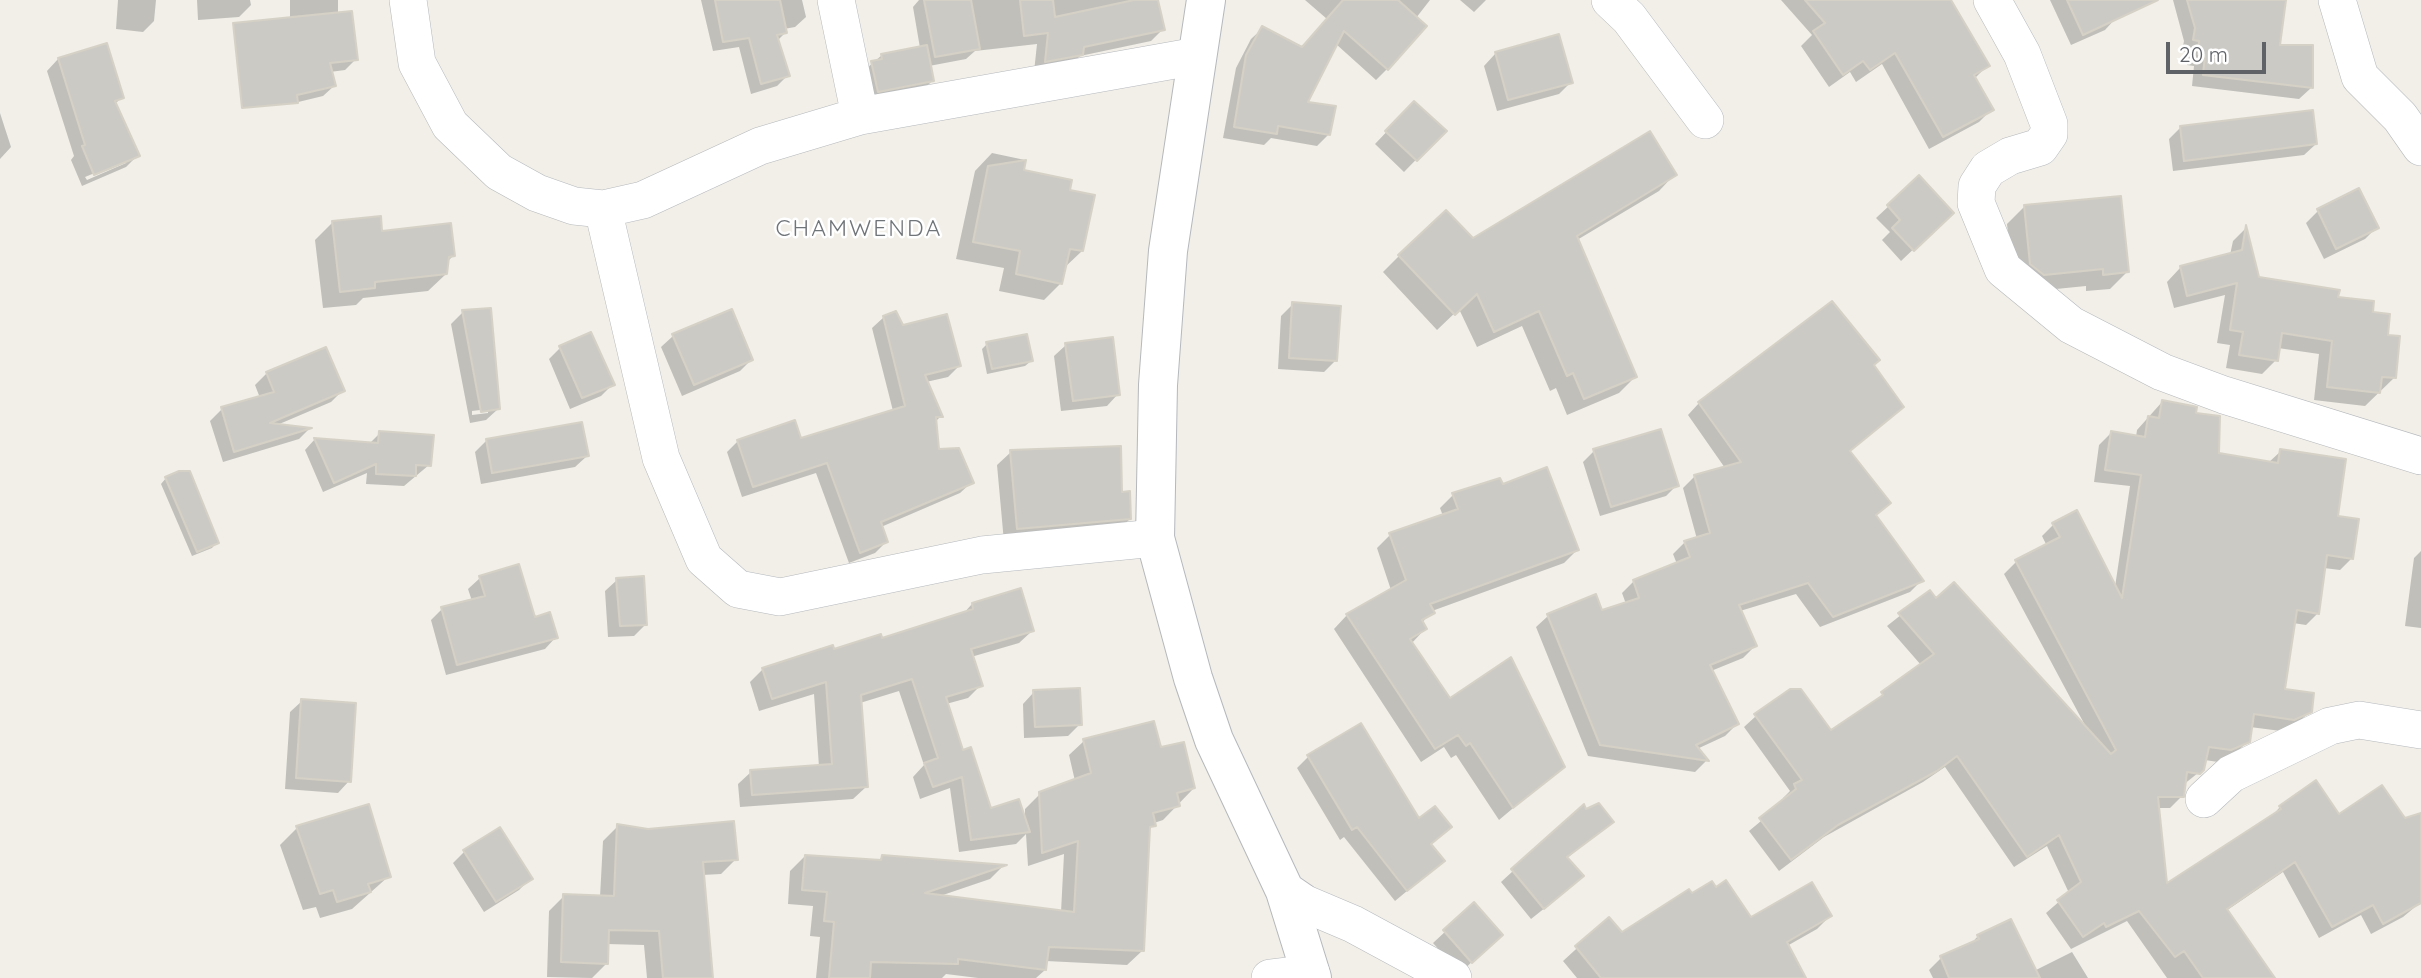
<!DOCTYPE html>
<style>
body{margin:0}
#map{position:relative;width:2421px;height:978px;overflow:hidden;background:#f1efe8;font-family:Quicksand,sans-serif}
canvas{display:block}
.scale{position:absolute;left:2166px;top:42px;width:100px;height:32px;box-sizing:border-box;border:4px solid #5f6368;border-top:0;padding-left:9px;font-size:21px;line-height:24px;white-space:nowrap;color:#5f6368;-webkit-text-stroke:5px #fff;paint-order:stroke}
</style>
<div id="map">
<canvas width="2421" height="978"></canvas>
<div class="scale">20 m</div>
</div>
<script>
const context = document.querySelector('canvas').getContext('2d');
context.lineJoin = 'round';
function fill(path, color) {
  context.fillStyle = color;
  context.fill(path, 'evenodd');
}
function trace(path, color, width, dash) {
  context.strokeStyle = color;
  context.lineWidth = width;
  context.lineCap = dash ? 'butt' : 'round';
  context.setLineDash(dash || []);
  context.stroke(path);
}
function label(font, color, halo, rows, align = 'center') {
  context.font = font + ' Quicksand,sans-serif';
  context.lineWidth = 5;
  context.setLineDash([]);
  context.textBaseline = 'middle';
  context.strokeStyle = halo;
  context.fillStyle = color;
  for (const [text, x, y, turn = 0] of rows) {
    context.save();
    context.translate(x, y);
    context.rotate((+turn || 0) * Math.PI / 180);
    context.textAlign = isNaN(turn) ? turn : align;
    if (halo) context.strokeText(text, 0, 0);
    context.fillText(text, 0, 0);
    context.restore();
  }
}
const shadow = new Path2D(`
 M118 0H156L154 21 143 32 116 29Z
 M197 0H250L251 5 239 17 198 20Z
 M290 0H338V15L356 59 345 70 330 72 334 86 323 96 290 104Z
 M701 0H802L806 17 795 27 784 29 785 33 777 41 788 75 777 86 751 94 739 47 713 51Z
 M919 0H1156L1163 29 1151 41 1080 56 1070 66 1034 72 1037 44 975 51 966 59 929 66 932 81 920 93 866 102 860 74 882 55 920 48 913 7Z
 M1305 0H1430L1416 18 1387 69 1376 80 1336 44 1306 103 1329 134 1317 146 1271 138 1264 145 1223 138 1236 68 1251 39 1263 28 1301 48 1327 19Z
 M1460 0H1486L1474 12Z
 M1781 0H1948L1988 65 1974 79 1992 109 1979 122 1929 149 1882 64 1856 82 1850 72 1829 87 1801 46 1812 35Z
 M2050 0H2145L2116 18 2105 30 2071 45Z
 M2173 0H2231L2278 47 2311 88 2299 99 2192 86 2194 66 2187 65 2188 52 2182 51 2184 41Z
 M1558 36 1571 82 1559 94 1497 111 1484 66 1495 54Z
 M58 59 122 97 115 104 138 155 126 167 82 186 71 160 74 156 47 71ZM126 160V163L87 180 85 177Z
 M1414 103 1444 131 1404 172 1375 144Z
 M0 113 11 147 0 159Z
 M2181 127 2316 144 2304 155 2173 171 2169 139Z
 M992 153 1025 160 1022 172 1067 191 1082 251 1064 268 1061 283 1044 300 999 291 1004 268 956 259 975 171Z
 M1675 174 1659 191 1577 240 1635 377 1619 393 1567 415 1556 388 1550 391 1522 326 1477 347 1459 309 1437 330 1383 272 1399 256 1472 240Z
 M1919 178 1940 224 1901 261 1882 240 1890 232 1876 218Z
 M2359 191 2377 227 2365 239 2324 259 2306 223 2318 211Z
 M2024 207 2127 272 2110 289 2086 291V286L2026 292 2013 281 2007 224Z
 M332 223 380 233 453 256 447 262 446 274 428 291 363 298 356 305 323 308 315 240Z
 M2245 229 2258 278 2336 299 2371 314 2386 336 2394 378 2365 406 2314 400 2319 354 2278 348 2276 360 2262 374 2226 368 2230 345 2217 343 2225 295 2174 308 2167 282 2180 268 2230 255 2233 241Z
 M1293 304 1335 361 1324 372 1278 369 1281 316Z
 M463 312 498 409 486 420 470 423 451 324ZM488 409V413L472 415V411Z
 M884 317 959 366 948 377 926 382 941 416 935 422 937 451 972 482 960 493 881 527 886 542 875 553 849 563 816 473 742 497 727 452 738 441 800 440 893 411 872 328Z
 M673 336 751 360 740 371 682 396 661 347Z
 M987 344 1031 361 1025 366 987 374 982 349Z
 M1066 345 1118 394 1107 406 1061 411 1054 356Z
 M560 348 612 385 601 396 570 409 549 359Z
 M1873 366 1890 418 1848 453 1889 503 1875 516 1921 581 1910 592 1820 627 1796 594 1740 611 1755 646 1743 658 1711 671 1737 724 1725 736 1697 749 1706 761 1695 772 1588 756 1536 627 1548 616 1595 597 1601 613 1626 604 1622 593 1634 581 1677 564 1673 554 1685 542 1697 539 1683 488 1695 476 1725 468 1688 415 1699 403Z
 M267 373 343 390 331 402 277 425 309 429 299 439 223 462 210 421 222 409 260 398 255 385Z
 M2162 402 2194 414 2217 454 2268 463 2281 451 2336 518 2352 558 2340 570 2324 568 2318 613 2306 625 2293 623 2283 691 2310 711 2298 723 2281 731 2250 727 2248 741 2236 753 2218 762 2205 760 2203 769 2183 785 2182 796 2170 808H2158L2166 886 2269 819 2280 807 2338 816 2404 820 2421 815V902L2403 917 2371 934 2361 915 2319 938 2283 872 2226 911 2273 978H2167L2127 921 2071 949 2046 913 2069 893 2047 846 2014 867 1945 767 1923 782 1824 837 1779 871 1749 831 1785 801 1783 798 1790 791 1744 727 1756 716 1830 733 1870 705 1921 665 1887 626 1930 592 2087 729 2004 574 2016 562 2047 546 2042 536 2054 524 2115 587 2130 486 2094 482 2099 445 2111 433 2136 437 2137 430Z
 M380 433 429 465 404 486 366 484 367 473 323 492 305 450 315 439 369 444Z
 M487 440 587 456 575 467 481 484 475 452Z
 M1594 451 1677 485 1666 496 1600 516 1583 462Z
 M1011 452 1130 519 1116 532 1004 542 997 465Z
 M166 478 217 542 212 548 192 556 161 484Z
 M1502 486 1577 550 1564 563 1432 611 1422 623 1425 629 1411 644 1450 700 1563 766 1499 820 1456 755 1451 758 1444 747 1421 762 1334 629 1347 615 1391 590 1377 548 1390 535 1443 516 1440 508 1453 495Z
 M2421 551V628L2405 626 2414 558Z
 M480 578 556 637 545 649 446 675 431 620 442 609 472 601 468 589Z
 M617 580 646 624 634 636 608 637 605 591Z
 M972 604 1032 631 1019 643 971 657 981 685 968 698 946 704 962 752 990 810 1025 818V809L1040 794 1075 781 1069 755 1084 741 1160 750 1194 788 1163 820 1154 823 1148 832 1142 951 1127 965 1046 961 1045 970 1036 978H978L946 974 942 978H816L820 937 810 936 813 906 788 904 790 871 805 856 877 862 882 857 1003 866 990 879 940 896 1061 912 1064 854 1028 866 1026 834 1016 844 959 852 950 788 920 799 913 777 924 765 899 691 860 703 866 787 853 799 740 807 738 784 751 772 819 767 814 694 759 711 750 682 763 669 881 640 962 615Z
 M1034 692 1080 724 1068 736 1024 738 1023 704Z
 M302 701 349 781 338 793 285 789 290 712Z
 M1308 757 1419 821 1450 827 1430 845 1443 861 1395 901 1344 837 1340 840 1297 768Z
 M1583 807 1585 811 1611 822 1566 859 1570 888 1531 919 1501 882Z
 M618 826 736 859 721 874 702 875 711 978H647L644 945 607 944V963L592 978 547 977 549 911 564 896 600 897 603 841Z
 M297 828 389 876 352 909 320 918 316 907 303 910 280 845Z
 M464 852 531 878 519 890 484 912 453 863Z
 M1692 896 1750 920 1830 916 1817 929 1787 946 1804 978H1577L1563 961 1609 919 1622 935Z
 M1474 905 1489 946 1460 973 1433 943Z
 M1978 936 2034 971 2072 952 2088 978H1933L1929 970 1941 958 1969 946Z`);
const building = new Path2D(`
 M715 0H780L787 33 777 35 790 76 761 84 749 38 723 42Z
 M924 0H971L980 49 935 57Z
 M1020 0H1053L1055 17 1134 0H1158L1165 30 1084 47 1083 55 1045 62 1048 33 1024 36Z
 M1343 0H1398L1427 26 1388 70 1344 31 1308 102 1336 106 1330 135 1278 126 1277 134 1234 127 1246 55 1262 26 1302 47Z
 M1805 0H1951L1990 66 1974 75 1994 110 1943 137 1895 53 1870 70 1863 61 1843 75 1813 31 1825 23Z
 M2067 0H2158L2083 35Z
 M2187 0H2286L2280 45H2313V88L2203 75 2205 55 2198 54 2199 41 2193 40 2195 28Z
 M352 11 358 60 330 63 336 86 297 95 298 103 242 108 233 23Z
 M1559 34 1573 83 1508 100 1495 52Z
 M107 43 124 98 115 101 140 156 94 175 82 146 85 145 58 58Z
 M927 45 934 81 878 92 871 61 882 59 881 54Z
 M1414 101 1447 131 1417 161 1385 131Z
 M2313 110 2317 144 2184 161 2180 126Z
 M1650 131 1677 175 1577 236 1637 377 1584 399 1573 373 1567 376 1539 311 1494 332 1477 294 1455 315 1398 255 1446 210 1473 238Z
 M1026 160 1024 170 1072 180 1070 190 1095 195 1083 251 1070 249 1062 284 1016 274 1020 251 973 242 988 166Z
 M1919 175 1954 213 1914 251 1892 228 1900 220 1887 205Z
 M2359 188 2379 228 2336 249 2317 209Z
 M2121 196 2129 272 2103 275V269L2044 275 2030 264 2024 205Z
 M381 216 382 231 451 223 455 256 449 257 447 274 375 282V288L340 292 332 221Z
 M2246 225 2259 277 2340 290 2338 297 2374 301 2373 312 2390 314 2388 335 2400 336 2396 378 2382 377 2380 393 2327 387 2332 341 2282 333 2278 361 2239 355 2243 332 2230 330 2237 283 2187 296 2180 266 2242 250Z
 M1832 301 1880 360 1874 365 1904 407 1850 451 1891 503 1876 515 1924 581 1833 617 1808 583 1739 605 1757 646 1710 665 1739 724 1696 745 1709 761 1600 745 1547 614 1596 594 1602 610 1639 598 1633 580 1690 557 1684 541 1710 533 1694 475 1741 462 1698 402Z
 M1292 302 1341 306 1337 361 1289 358Z
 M491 308 500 409 481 412 462 310Z
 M732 309 753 360 694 385 672 334Z
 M896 311 903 325 947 314 961 366 925 375 943 417H936L939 449 959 448 974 483 881 522 888 542 860 553 827 463 753 487 737 440 795 420 801 438 905 406 883 316Z
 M591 332 615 385 582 398 559 346Z
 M1027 334 1033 361 992 369 986 342Z
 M1113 337 1120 395 1073 401 1065 343Z
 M326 347 345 391 270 423 312 428 234 452 221 407 274 392 266 372Z
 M2162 400 2193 406 2197 407 2196 413 2220 416 2219 453 2278 463 2280 449 2346 459 2338 516 2359 519 2353 559 2327 555 2319 614 2297 610 2285 689 2314 693 2312 712 2294 720 2254 714 2250 742 2231 750 2209 747 2204 770 2200 774 2187 772 2184 797H2158L2167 883 2281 809 2279 806 2316 780 2339 814 2382 785 2405 818 2421 813V903L2383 924 2373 905 2332 927 2295 862 2227 909 2275 978H2203L2184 951 2175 957 2139 911 2106 927 2104 923 2083 937 2057 900 2081 882 2059 835 2027 857 1957 756 1937 771 1838 825 1791 860 1759 818 1796 789 1794 784 1802 780 1754 714 1790 689H1801L1831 730 1883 695 1881 692 1934 654 1898 613 1930 590 1936 598 1954 582 2111 754 2116 750 2015 560 2060 537 2052 523 2077 510 2122 598 2141 475 2105 470 2111 431 2145 437 2148 416 2159 418Z
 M582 422 589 456 492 473 486 439Z
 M1661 429 1679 486 1611 507 1593 449Z
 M379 431 434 435 431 466 416 465V476L376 474V464L334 483 314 438 378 443Z
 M1121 446 1122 492 1130 491 1131 519 1017 529 1010 450Z
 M1547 467 1579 550 1430 604 1435 613 1422 620 1427 629 1410 639 1450 698 1511 657 1565 767 1513 808 1470 743 1466 746 1458 735 1435 749 1346 614 1406 580 1389 533 1458 509 1452 493 1500 478 1503 484Z
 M179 471H190L219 543 197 552 165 477Z
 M519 564 535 617 550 612 558 638 457 665 441 607 485 596 479 576Z
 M644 576 647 625 620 626 616 578Z
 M1021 588 1034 631 971 649 983 686 946 697 963 750 971 747 991 808 1019 799 1030 832 971 840 962 777 933 787 924 763 938 758 912 679 861 695 868 787 752 795 750 770 832 764 826 682 772 699 762 668 833 645 834 649 881 634 882 638 973 609 972 603Z
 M1080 688 1082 725 1035 727 1033 690Z
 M301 699 356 703 351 782 296 778Z
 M1154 721 1161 747 1184 742 1195 788 1177 793 1180 806 1153 813 1156 826 1150 827 1144 951 1049 947 1046 970 958 959V964L871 962 870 978H829L834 922 824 921 827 892 802 890 805 855 881 860 882 855 1007 865 925 893 1074 912 1078 841 1042 853 1039 792 1091 773 1083 739Z
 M1361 723 1419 818 1435 806 1452 827 1431 844 1445 861 1407 891 1357 827 1352 830 1307 755Z
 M1599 803 1614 822 1567 857 1584 876 1544 909 1511 869 1584 804 1586 809Z
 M369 804 391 877 368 884 371 892 337 902 333 890 320 894 296 826Z
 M734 821 738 860 703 862 713 978H663L659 931 609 930 608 964 561 962 563 894 614 896 617 824 648 829Z
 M500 827 533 879 496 902 463 850Z
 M1726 880 1751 917 1812 882 1832 916 1787 942 1806 978H1601L1575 946 1609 917 1622 932 1689 889 1692 893 1712 881 1716 887Z
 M1474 902 1503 935 1472 963 1443 930Z
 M2011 919 2040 978H1949L1940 956 1979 939 1977 935Z`);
const minor = new Path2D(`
 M408 0 417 63 450 125 499 172 537 193 574 206 603 209 643 200 760 146 860 116 1197 56
 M836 0 860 116
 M1610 0 1629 18 1705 120
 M1992 0 2022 54 2049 124V134L2040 147 2010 156 1988 169 1977 186 1976 203 2003 269 2071 325 2162 372 2224 395 2421 456
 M2337 0 2360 77 2400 117 2421 147
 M603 209 661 458 704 559 738 589 780 597 982 555 1155 538
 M2204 799 2231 774 2330 726 2359 720 2421 730
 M1301 902 1353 924 1453 978
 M1270 978 1311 973`);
const tertiary = new Path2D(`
 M1206 0 1168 251 1158 385 1155 538 1193 678 1214 740 1285 891 1301 902
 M1285 891 1312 978`);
const quarterNames = [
 ["CHAMWENDA",859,229]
];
fill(shadow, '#0003');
fill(building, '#cccac5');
trace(building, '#d6d1c6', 2);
trace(minor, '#b5b8bc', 38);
trace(tertiary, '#b5b8bc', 40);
trace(minor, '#fff', 37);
trace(tertiary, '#fff', 38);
context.letterSpacing = '2px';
label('23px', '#70757a', '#fff', quarterNames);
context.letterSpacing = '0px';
</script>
